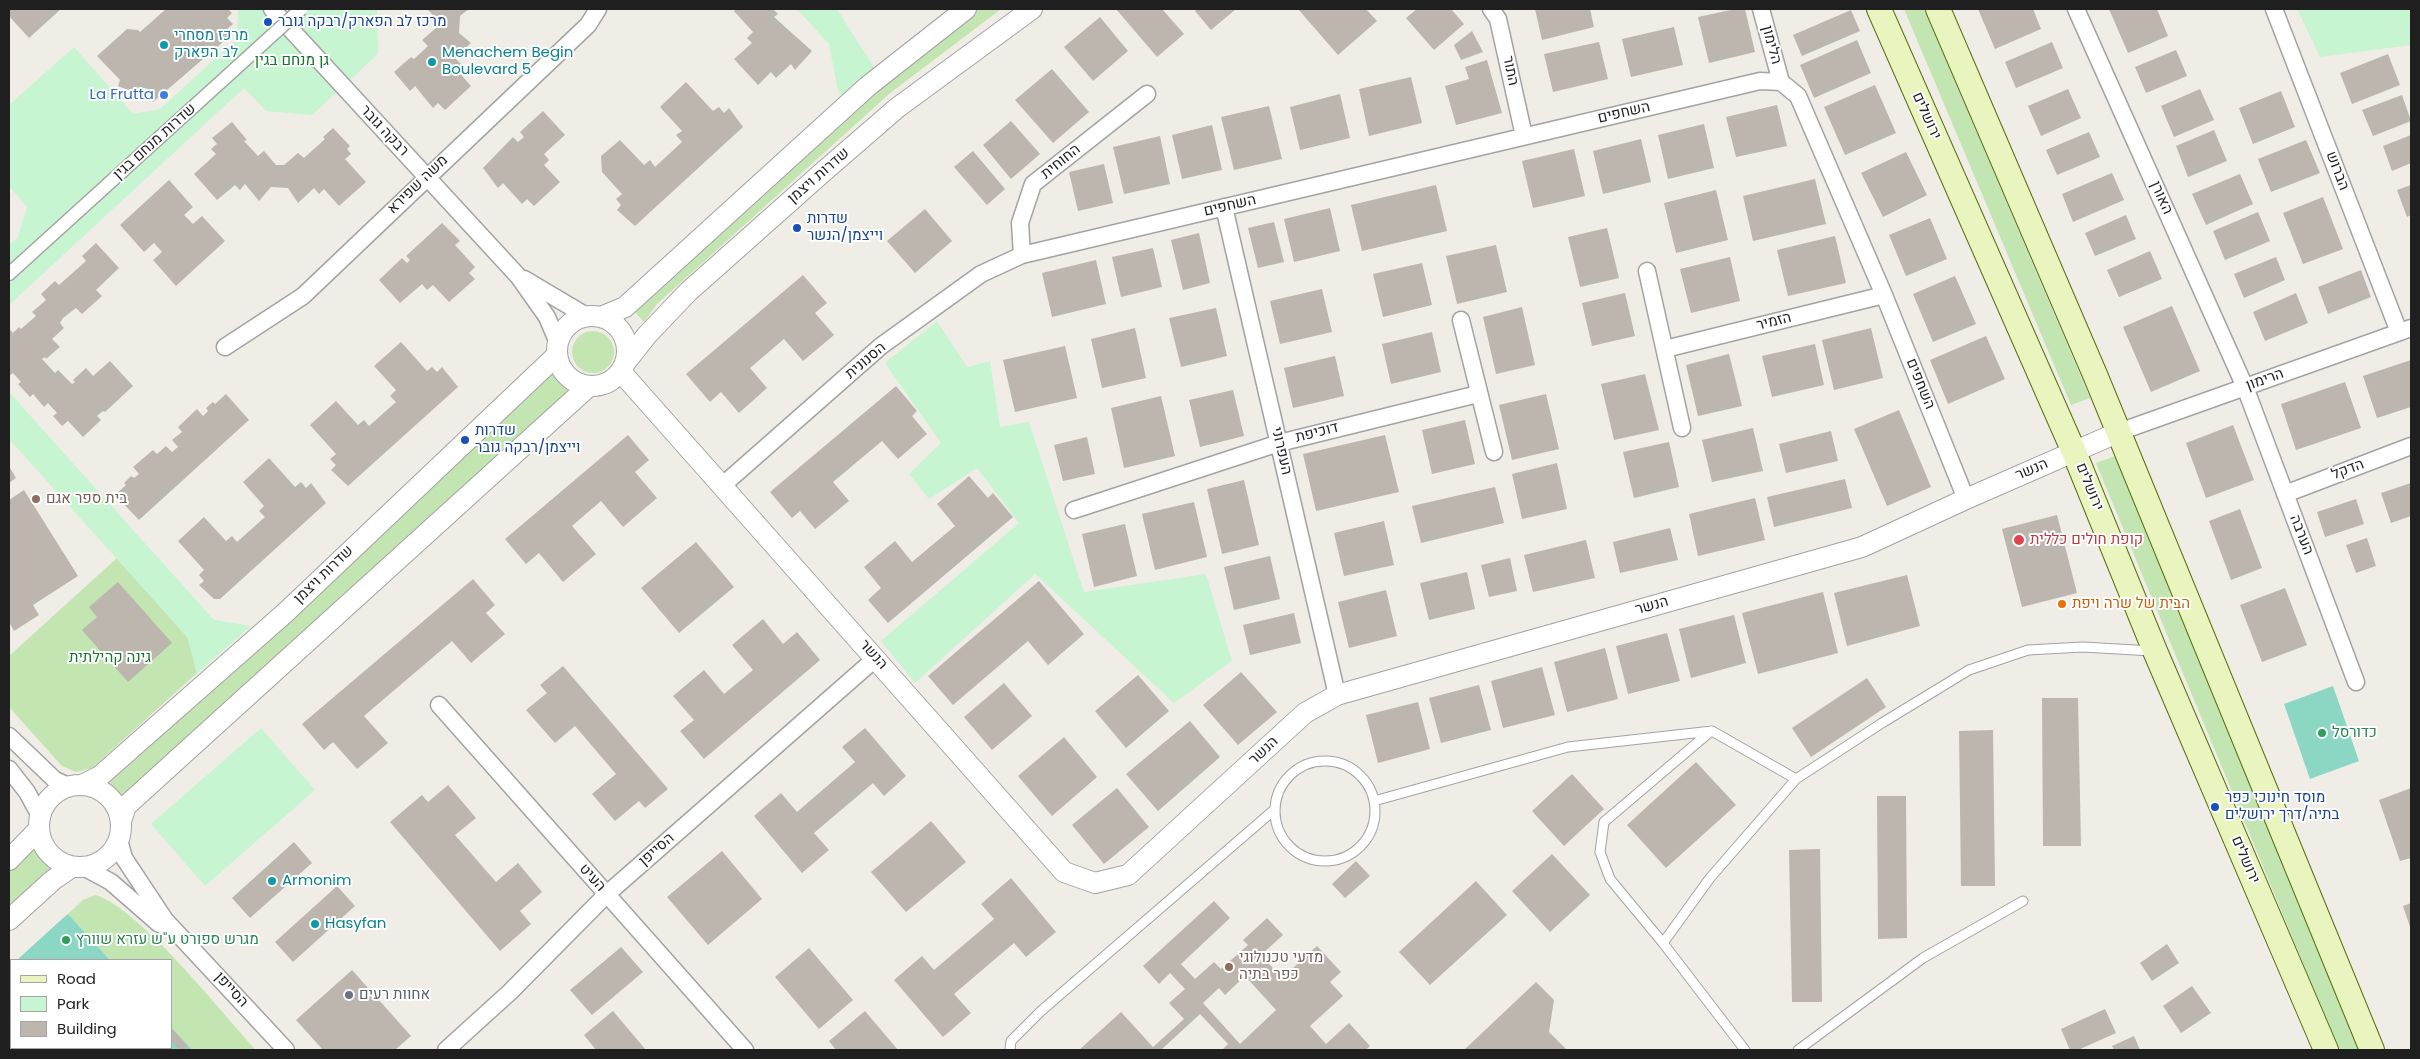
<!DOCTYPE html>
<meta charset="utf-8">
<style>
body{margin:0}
#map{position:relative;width:2420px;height:1059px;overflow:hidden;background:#efede6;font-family:Poppins,sans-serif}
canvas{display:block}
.frame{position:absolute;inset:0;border:10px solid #1f1f1f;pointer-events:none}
.legend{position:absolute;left:10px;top:959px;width:162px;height:90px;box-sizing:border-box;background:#fff;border:1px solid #a5a5a5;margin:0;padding:6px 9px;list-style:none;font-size:15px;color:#1f1f1f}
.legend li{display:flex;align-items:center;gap:10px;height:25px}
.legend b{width:25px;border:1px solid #a5a5a5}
</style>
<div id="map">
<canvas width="2420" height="1059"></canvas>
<div class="frame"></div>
<ul class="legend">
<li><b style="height:6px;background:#eaf4bf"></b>Road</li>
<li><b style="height:14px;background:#c7f5d1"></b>Park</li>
<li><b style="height:14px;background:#bcb6af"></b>Building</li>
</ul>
</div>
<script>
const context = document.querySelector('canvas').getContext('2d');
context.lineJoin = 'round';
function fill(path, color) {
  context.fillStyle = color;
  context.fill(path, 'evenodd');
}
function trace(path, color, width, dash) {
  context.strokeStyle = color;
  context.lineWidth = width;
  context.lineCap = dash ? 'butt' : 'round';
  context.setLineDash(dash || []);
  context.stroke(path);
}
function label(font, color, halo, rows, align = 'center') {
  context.font = font + ' Poppins,Heebo,sans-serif';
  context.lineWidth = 4;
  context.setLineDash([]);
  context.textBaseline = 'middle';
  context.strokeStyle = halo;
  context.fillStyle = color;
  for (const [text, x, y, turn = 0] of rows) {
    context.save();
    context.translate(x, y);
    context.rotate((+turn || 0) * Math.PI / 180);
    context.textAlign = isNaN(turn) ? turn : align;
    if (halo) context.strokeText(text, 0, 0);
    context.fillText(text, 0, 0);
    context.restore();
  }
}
const grass = new Path2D(`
 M979 9H1001L889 94 657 304 644 322 631 308 876 87Z
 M1904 9H1924L2090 398 2071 405Z
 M572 352a21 21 0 1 1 42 0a21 21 0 1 1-42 0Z
 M554 366 566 384 573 389 124 798 106 778Z
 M2115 456 2361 1050H2339L2096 463Z
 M117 558 188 637 197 673 92 768 76 772 62 766 9 707V656Z
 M38 842 42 859 54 871 9 911V869Z
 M96 895C142 911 220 1011 256 1050H192L171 1027V960H110L68 914 83 900Z`);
const park = new Path2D(`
 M238 9H377L378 54 312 115 266 111 244 88 9 305V245L18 237 27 207 9 186V105L74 47 133 114 160 109 237 39Z
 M797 9H837L877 72 846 100 838 91 829 44Z
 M2297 9H2411V45L2320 57Z
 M937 321 967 367 990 361 1000 427 1029 422 1084 592 1206 574 1232 661 1174 703 1035 574 915 683 881 641 1019 523 977 468 929 499 909 474 941 443 885 363Z
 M9 392 214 620 251 626 197 673 187 637 9 439Z
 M261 728 315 790 205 886 151 824Z`);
const pitch = new Path2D(`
 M2333 686 2359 761 2310 779 2284 704Z
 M68 914 110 960H17L62 919Z
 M11 966V1048H171V1027L192 1050H9V968Z`);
const building = new Path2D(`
 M9 9H61L29 38 9 16Z
 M166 9H228L232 13 227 18 233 24 226 30 231 35 153 102 146 88H134L133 92 118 86 120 80 97 56 127 29 138 30 140 32Z
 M427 9H469L460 16 459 33 471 43 455 58 461 64 456 69 471 86 445 110 438 103 433 108 415 86 410 91 394 72 411 57 414 59 428 46 422 40 436 28 437 19Z
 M736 9H773L778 14 774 17 812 51 795 70 791 64 776 78 771 72 758 85 734 59 752 43 747 38 753 32 734 11Z
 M1116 9H1162L1184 34 1157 57Z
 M1198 9H1236L1211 30 1195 11Z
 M1298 9H1366L1377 21 1338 55Z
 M1417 9H1451L1464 24 1434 50 1406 18Z
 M1535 9H1590L1594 27 1542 40Z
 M1735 9H1745L1755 52 1709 63 1698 17Z
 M1978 9H2033L2041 29 1995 49Z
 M2109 9H2157L2168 36 2128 53Z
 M1851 10 1860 31 1802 56 1793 35Z
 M1100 17 1128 51 1093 81 1064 47Z
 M1674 27 1683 65 1631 77 1622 39Z
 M1472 31 1483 52 1461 60 1454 45Z
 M1857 40 1871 73 1814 98 1800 65Z
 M1599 42 1608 79 1553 92 1544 54Z
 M2052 42 2063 68 2016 88 2005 62Z
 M2176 50 2187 76 2146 93 2135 67Z
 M2388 54 2400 85 2352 104 2340 73Z
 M1487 60 1502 113 1456 125 1445 86 1469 79 1465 67Z
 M1052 69 1089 112 1053 143 1015 100Z
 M1411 77 1422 123 1369 136 1359 89Z
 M686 82 713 111 719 107 724 113 729 108 743 127 635 226 617 210 621 205 616 199 622 194 602 172 601 156 620 140 644 165 650 160 655 167 682 142 676 135 682 131 660 107Z
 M1875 85 1896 133 1845 155 1824 107Z
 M2068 89 2081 118 2041 136 2028 106Z
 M2200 89 2214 120 2174 137 2161 106Z
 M2281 91 2295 127 2253 144 2239 108Z
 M1340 94 1350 138 1300 150 1290 107Z
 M2402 95 2411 121 2373 136 2362 110Z
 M1777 105 1787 146 1736 157 1726 117Z
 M1269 106 1282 159 1234 170 1221 117Z
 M543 111 565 135 544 154 549 160 544 165 560 182 534 206 527 199 522 204 503 183 498 188 483 168 513 137 518 142 524 137 520 132Z
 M1011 121 1040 154 1011 179 983 145Z
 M232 122 247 140 244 141 258 156 264 151 276 165H284L298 153 304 158 325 139 323 137 333 128 350 146 347 149 351 154 345 159 366 182 339 206 324 189 319 194 314 188 298 203 288 188 271 187 259 201 245 184 240 190 235 185 217 200 194 174 216 154 211 149 217 144 212 138Z
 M1704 124 1714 168 1668 179 1658 135Z
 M1212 125 1222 170 1182 179 1172 135Z
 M2214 130 2227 161 2188 177 2176 146Z
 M2089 132 2100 157 2057 175 2046 150Z
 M2411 135V163L2392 171 2383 146Z
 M1160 136 1170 184 1124 194 1113 147Z
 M1641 139 1651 182 1603 194 1593 151Z
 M2306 140 2320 173 2271 192 2258 159Z
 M1574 149 1585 196 1533 208 1522 161Z
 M973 151 1005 189 987 205 954 167Z
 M1906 152 1927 195 1883 217 1861 173Z
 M1104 164 1113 203 1078 211 1069 172Z
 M2112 173 2124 200 2073 222 2062 194Z
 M2240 174 2253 204 2206 225 2192 194Z
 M1815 179 1826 224 1753 241 1743 196Z
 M169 180 193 207 184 215 193 224 202 216 225 241 176 286 153 260 162 252 154 243 144 252 120 225Z
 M1436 185 1447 231 1362 251 1351 205Z
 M2411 185V215L2407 217 2397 190Z
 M1716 190 1728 240 1676 253 1664 203Z
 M2323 197 2343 249 2303 264 2283 213Z
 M1330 208 1340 251 1294 262 1284 219Z
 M925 209 952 241 915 273 887 241Z
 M2258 212 2270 241 2225 260 2213 231Z
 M2126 215 2136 239 2095 256 2085 233Z
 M1930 218 1947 259 1906 276 1889 235Z
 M1274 222 1284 262 1258 268 1248 228Z
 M442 223 460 241 455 245 475 267 469 273 475 279 449 302 433 285 427 290 422 284 400 303 379 280 402 258 407 263 410 260 406 256Z
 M1607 228 1619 278 1580 287 1568 237Z
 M1199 233 1210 283 1183 290 1171 240Z
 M1835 236 1846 283 1788 296 1777 250Z
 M96 243 119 268 96 290 102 296 82 314 76 308 63 318 60 323 64 328 52 339 60 347 46 359 45 357 42 359 55 373 58 370 72 384 75 382 73 380 86 368 93 376 110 361 133 386 105 412 103 411 97 416 101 420 83 437 68 421 62 426 53 416 57 413 48 403 44 407 33 394 30 397 18 384 21 382 13 373 9 376V328L13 333 19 327 21 329 36 316 32 312 46 300 41 294 55 281 59 285 86 261 82 256Z
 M1496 245 1507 292 1457 304 1446 256Z
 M1153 248 1162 287 1121 297 1112 257Z
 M2150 251 2162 279 2119 297 2107 270Z
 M1730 257 1740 301 1691 313 1680 269Z
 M2276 257 2285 280 2244 298 2234 274Z
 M1096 260 1106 304 1052 317 1042 273Z
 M1422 263 1432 305 1383 317 1373 274Z
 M2361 270 2371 297 2328 314 2318 287Z
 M803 275 827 303 815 313 834 335 803 361 784 339 750 368 767 388 739 413 721 392 710 402 686 374Z
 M1955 276 1976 324 1933 342 1913 294Z
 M1322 289 1332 332 1280 344 1270 301Z
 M1625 293 1635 336 1592 346 1582 303Z
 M2296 293 2308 323 2265 341 2253 312Z
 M2172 306 2200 371 2151 392 2123 327Z
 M1522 307 1535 365 1496 374 1483 317Z
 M1216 308 1227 356 1181 367 1169 318Z
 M1135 328 1146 378 1102 388 1091 339Z
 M1871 328 1883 378 1834 390 1822 340Z
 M1432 332 1441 372 1391 384 1382 344Z
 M1986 336 2005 379 1948 404 1930 360Z
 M401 342 427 371 432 367 437 372 442 367 458 387 348 486 331 470 336 465 330 459 336 454 310 425 336 401 358 425 364 420 369 426 396 402 390 396 396 390 374 366Z
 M1815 344 1824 385 1772 397 1762 356Z
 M1065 346 1077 398 1015 412 1003 360Z
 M1729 354 1742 406 1698 416 1686 365Z
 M1335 356 1344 396 1293 408 1284 368Z
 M2411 360V407L2377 418 2363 376Z
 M1645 374 1659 430 1614 440 1601 384Z
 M2345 382 2361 428 2296 450 2281 404Z
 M896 386 917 411 912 416 927 434 898 459 882 441 833 482 849 501 815 529 800 511 792 518 770 492Z
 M1233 390 1244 436 1200 447 1189 400Z
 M226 394 249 420 139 520 115 495 126 485 124 483 131 476 134 478 139 474 133 467 153 450 157 454 166 446 172 452 178 447 172 440 182 432 178 427 197 409 203 416 208 411 206 408 213 402 215 404Z
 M1546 394 1559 449 1512 460 1499 405Z
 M1161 396 1175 456 1124 468 1111 408Z
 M1899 410 1931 487 1887 506 1854 429Z
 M1465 420 1475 464 1432 474 1422 430Z
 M2233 425 2254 480 2206 498 2186 443Z
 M1753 428 1763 471 1712 482 1702 440Z
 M1831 431 1838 461 1786 473 1779 444Z
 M628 435 649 460 635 472 657 498 623 527 601 501 572 526 596 554 563 582 539 553 526 564 505 539Z
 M1385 435 1399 492 1316 511 1303 454Z
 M1087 437 1095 474 1063 481 1054 445Z
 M1669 442 1679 487 1634 498 1623 452Z
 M269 458 295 487 301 482 306 488 311 483 326 503 220 599H214L199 585 204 581 199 575 204 570 178 541 204 517 226 541 232 536 237 542 265 517 259 511 264 506 243 482Z
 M1557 463 1567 509 1522 519 1512 474Z
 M9 466 16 478 9 483Z
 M969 476 988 498 993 493 1013 517 888 623 868 600 881 588 864 567 895 541 912 562 955 526 937 504Z
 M1845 479 1852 508 1774 527 1767 497Z
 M1244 480 1259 545 1222 554 1207 489Z
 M2411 483V516L2391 523 2381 493Z
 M1495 487 1504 523 1421 543 1412 506Z
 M24 490 78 576 33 605 39 615 14 631 9 622V500Z
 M1755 498 1765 540 1698 556 1689 514Z
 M2356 499 2364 524 2325 537 2317 512Z
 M1194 502 1207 557 1155 570 1142 514Z
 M2240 509 2262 568 2231 580 2209 521Z
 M2057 515 2077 593 2022 607 2002 529Z
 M1384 521 1394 565 1344 576 1334 533Z
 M1125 524 1137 576 1094 587 1082 534Z
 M1670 528 1678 560 1620 573 1613 542Z
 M2367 538 2376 566 2356 573 2346 545Z
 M1586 540 1595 578 1533 592 1524 555Z
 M696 542 734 587 679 633 641 588Z
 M1270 556 1280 599 1234 610 1224 567Z
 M1510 558 1517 591 1489 597 1481 565Z
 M1467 572 1475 609 1429 620 1420 583Z
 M1907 575 1920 626 1847 646 1834 593Z
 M473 579 495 605 486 613 505 634 471 663 452 641 364 716 388 743 357 769 333 742 324 750 302 724Z
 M1039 581 1084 634 1048 665 1028 641 953 705 928 676Z
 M118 582 172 643 128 682 82 630 97 617 89 607Z
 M2285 588 2307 645 2262 662 2240 605Z
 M1386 590 1397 636 1349 648 1338 602Z
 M1823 592 1838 653 1758 674 1742 613Z
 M1294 613 1301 643 1250 655 1243 625Z
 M1734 615 1746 663 1691 678 1679 629Z
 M763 619 783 644 797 632 820 660 704 759 680 731 694 720 673 696 704 670 724 694 753 670 732 645Z
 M1667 633 1680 681 1628 694 1616 646Z
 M1605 648 1618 699 1567 712 1554 662Z
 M563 666 668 789 645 808 639 801 615 821 592 794 616 774 575 726 555 743 526 710 547 693 540 685Z
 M1542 667 1555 715 1503 728 1491 681Z
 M1241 672 1277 712 1238 745 1203 705Z
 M1138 675 1169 711 1126 748 1095 711Z
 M1867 678 1886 707 1811 757 1792 728Z
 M1004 683 1032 716 992 750 964 717Z
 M1479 685 1491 730 1441 743 1429 698Z
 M2042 698H2078L2081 846H2043Z
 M1418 702 1430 749 1378 763 1366 715Z
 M1190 721 1220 757 1158 811 1126 774Z
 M865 728 906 776 884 796 873 783 814 833 829 850 802 873 754 816 781 793 797 812 855 762 842 747Z
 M1993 730 1995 886H1961L1959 731Z
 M1064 737 1097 777 1052 816 1018 776Z
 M1696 762 1736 805 1666 868 1627 825Z
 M1572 774 1604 809 1564 846 1532 811Z
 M448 785 476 818 455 835 496 882 518 863 542 892 520 911 531 924 500 951 390 822 422 795 428 802Z
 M1117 788 1149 827 1104 864 1072 825Z
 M2411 788V858L2400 861 2379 800Z
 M1877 796H1906L1907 938 1878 939Z
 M931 821 966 862 906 912 871 872Z
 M294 842 312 863 250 918 232 898Z
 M1820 849 1822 1002H1792L1789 850Z
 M722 851 762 899 708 945 667 897Z
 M1552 854 1590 895 1550 932 1512 891Z
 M1356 861 1370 876 1345 898 1332 884Z
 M1011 878 1056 932 1026 957 1014 943 954 994 971 1013 943 1037 894 980 922 956 934 970 994 919 981 904Z
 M1476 881 1507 915 1430 985 1399 952Z
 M337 886 355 906 293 962 275 942Z
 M1214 901 1230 918 1181 964 1195 979 1214 962 1221 969 1248 945 1243 940 1267 918 1283 935 1261 955 1282 978 1317 946 1341 972 1330 982 1343 996 1310 1026 1326 1044 1349 1023 1370 1046 1366 1050H1222L1228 1044 1200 1014 1161 1050H1079L1121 1012 1153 1047 1184 1019 1169 1003 1185 989 1170 973 1159 984 1143 966ZM1245 976 1276 1010 1240 1044 1203 1003 1219 988 1225 995Z
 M2411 903V930L2403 906Z
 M2167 944 2179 963 2152 981 2140 963Z
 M621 947 643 972 592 1015 570 990Z
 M809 948 853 1000 819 1029 775 977Z
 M352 970 411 1036 395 1050H323L296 1020Z
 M1536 982 1554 1000 1549 1032 1567 1050H1464Z
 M2192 986 2211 1013 2181 1033 2163 1006Z
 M2105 1009 2116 1033 2078 1050H2070L2061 1029Z
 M613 1011 646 1050H596L584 1035Z
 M865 1011 898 1050H836L829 1041Z
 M171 1028 188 1046 183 1050H180L171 1041Z
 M2134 1036 2140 1050H2114L2112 1046Z`);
const service = new Path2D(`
 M1711 731 1604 822 1600 852 1610 879 1663 943 1745 1050
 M1275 811a50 50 0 1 1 100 0a50 50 0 1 1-100 0Z
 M1374 801 1568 747 1712 731 1796 779 1882 723 1969 670 2028 650 2083 647 2152 651
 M1663 943 1710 878 1796 779
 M1010 1050 1011 1041 1041 1011 1274 810
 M1798 1050 1923 958 2023 901`);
const pedestrian = new Path2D(`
 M9 274 235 69`);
const minor = new Path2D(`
 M272 9 518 276 547 317 558 343
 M1491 9 1498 19 1524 136
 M1761 9 1781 82
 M2076 9 2245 387 2356 682
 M2274 9 2399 332
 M1224 207 1337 695
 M1022 255 1020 223 1033 184 1147 94
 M1647 271 1682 428
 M524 279 588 317
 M1461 320 1494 452
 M225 347 303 296 588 25 598 9
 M1665 349 1884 295
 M2119 432 2411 328
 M723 485 881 346 981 274 1022 255 1760 81 1781 82 1798 96 1884 295 1966 499
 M2285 494 2411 446
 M1074 510 1279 443 1478 394
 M439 705 745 1050
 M9 736 55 780 68 786
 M9 769 27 792 40 816
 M119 840 124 858 165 920 286 1050
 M85 868 111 882 158 923 164 926
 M446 1050 510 992 607 894 876 658`);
const tertiary = new Path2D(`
 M557 351a35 35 0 1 1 70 0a35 35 0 1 1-70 0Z
 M601 317 625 307 868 86 966 9
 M625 363 647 335 688 292 823 172 897 108 1032 9
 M621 372 1064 872 1095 883 1128 875 1305 713 1337 695 1862 547 1966 499 2119 432
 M39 826a41 41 0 1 1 82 0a41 41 0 1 1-82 0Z
 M82 785 100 776 285 613 557 355
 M121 821 126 806 589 386
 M9 860 38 830
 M9 920 53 880 72 867`);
const secondary = new Path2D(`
 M1879 9 2074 452 2155 651 2326 1050
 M1938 9 2096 377 2372 1050`);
const pedestrianBridge = new Path2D(`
 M235 69 301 9`);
const markers = [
 [268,22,5,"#1a4fb4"],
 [164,45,5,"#0f9aa8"],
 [432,62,5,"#0f9aa8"],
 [164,95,5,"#3f7fe0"],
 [797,228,5,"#1a4fb4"],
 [465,440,5,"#1a4fb4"],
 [36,499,5,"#8d6e63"],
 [2019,540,6,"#e0444e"],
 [2062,604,5,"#e8710a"],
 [2322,733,5,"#2e9e5b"],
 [2215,807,5,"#1a4fb4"],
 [272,881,5,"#0f9aa8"],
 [315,924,5,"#0f9aa8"],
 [66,940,5,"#2e9e5b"],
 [1229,967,5,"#8d6e63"],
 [349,995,5,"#6b7280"]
];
const transitNames = [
 ["מרכז לב הפארק/רבקה גובר",278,22],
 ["שדרות",807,219],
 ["וייצמן/הנשר",807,236],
 ["שדרות",475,431],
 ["וייצמן/רבקה גובר",475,448],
 ["מוסד חינוכי כפר",2225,798],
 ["בתיה/דרך ירושלים",2225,815]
];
const cultureNames = [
 ["מרכז מסחרי",174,36],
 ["לב הפארק",174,53],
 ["Menachem Begin",442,53],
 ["Boulevard 5",442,70],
 ["Armonim",282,881],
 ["Hasyfan",325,924]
];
const streetNames = [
 ["הלימון",1771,45,75],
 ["התור",1510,71,78],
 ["השחפים",1624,113,-13],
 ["ירושלים",1926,116,66],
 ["רבקה גובר",384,131,47],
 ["שדרות מנחם בגין",155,142,-42],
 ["החוחית",1061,162,-39],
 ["הברוש",2337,171,69],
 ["שדרות ויצמן",819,176,-41],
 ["משה שפירא",418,185,-44],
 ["האורן",2161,198,66],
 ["השחפים",1230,206,-13],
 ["הזמיר",1774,322,-14],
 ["הסנונית",866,361,-40],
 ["הרימון",2265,380,-20],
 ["השחפים",1920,384,68],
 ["דוכיפת",1317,433,-14],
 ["העפרוני",1281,451,77],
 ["הנשר",2032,470,-23],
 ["הדקל",2348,470,-21],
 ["ירושלים",2089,487,68],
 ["הערבה",2301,535,69],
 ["שדרות ויצמן",324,575,-44],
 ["הנשר",1652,606,-16],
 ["הנשר",873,655,48],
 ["הנשר",1264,751,-43],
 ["הסייפן",657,850,-41],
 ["ירושלים",2245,860,67],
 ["העיט",592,878,48],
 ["הסייפן",231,990,47]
];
const parkNames = [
 ["גן מנחם בגין",292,61],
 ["גינה קהילתית",110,658]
];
const shopNames = [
 ["La Frutta",154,95]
];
const educationNames = [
 ["בית ספר אגם",46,499],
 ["מדעי טכנולוגי",1239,958],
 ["כפר בתיה",1239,975]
];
const healthNames = [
 ["קופת חולים כללית",2030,540]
];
const foodNames = [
 ["הבית של שרה ויפת",2072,604]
];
const leisureNames = [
 ["כדורסל",2332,733],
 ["מגרש ספורט ע\"ש עזרא שוורץ",76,940]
];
const worshipNames = [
 ["אחוות רעים",359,995]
];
fill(grass, '#c3e5b1');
fill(park, '#c7f5d1');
fill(pitch, '#8bd7c4');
fill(building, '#bcb6af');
trace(service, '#a3a3a3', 11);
trace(pedestrian, '#a3a3a3', 15);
trace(minor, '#a3a3a3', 19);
trace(tertiary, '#a3a3a3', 22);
trace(secondary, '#566e0e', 26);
trace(service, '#fff', 9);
trace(pedestrian, '#fff', 12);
trace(minor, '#fff', 16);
trace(tertiary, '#fff', 20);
trace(secondary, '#eaf4bf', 24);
trace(pedestrianBridge, '#a3a3a3', 15, []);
trace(pedestrianBridge, '#fff', 12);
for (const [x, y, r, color] of markers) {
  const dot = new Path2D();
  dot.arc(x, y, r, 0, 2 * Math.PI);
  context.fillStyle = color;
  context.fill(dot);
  trace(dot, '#fff', 2);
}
label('15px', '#164399', '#fff', transitNames, 'left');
label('15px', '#0d838f', '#fff', cultureNames, 'left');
label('15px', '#1f1f1f', '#fff', streetNames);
label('15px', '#15752b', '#fff', parkNames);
label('15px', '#366cbe', '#fff', shopNames, 'right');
label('15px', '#785e54', '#fff', educationNames, 'left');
label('15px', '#be3a42', '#fff', healthNames, 'left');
label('15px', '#c56008', '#fff', foodNames, 'left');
label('15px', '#27864d', '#fff', leisureNames, 'left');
label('15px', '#5b616d', '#fff', worshipNames, 'left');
</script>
